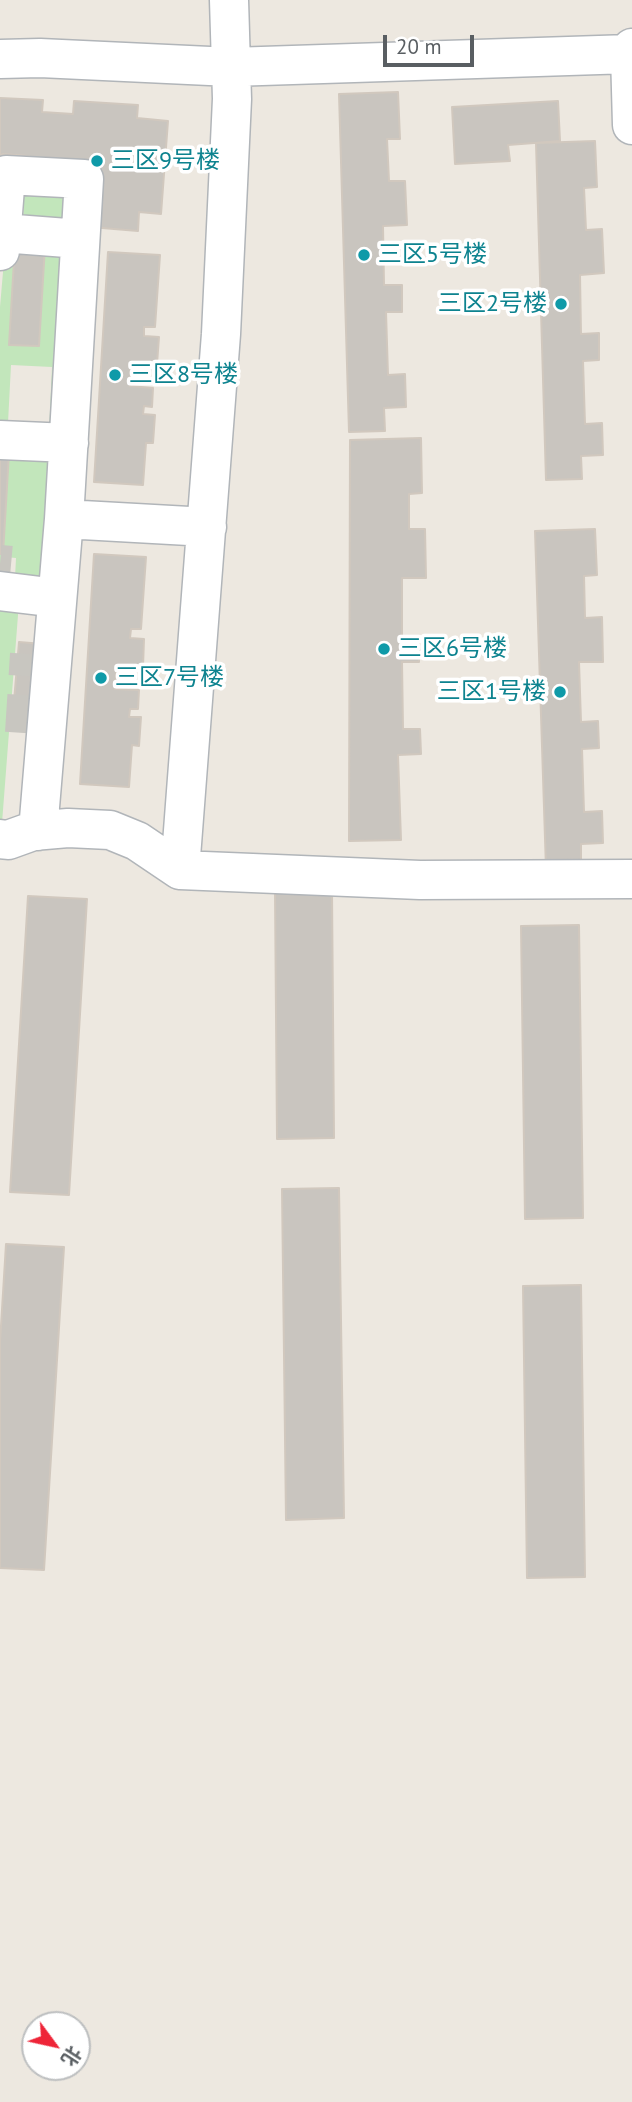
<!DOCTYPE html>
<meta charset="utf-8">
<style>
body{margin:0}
#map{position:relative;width:632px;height:2102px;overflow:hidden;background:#ede8e0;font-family:"PT Sans","Noto Sans SC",sans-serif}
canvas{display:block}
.north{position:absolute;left:21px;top:2011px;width:70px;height:70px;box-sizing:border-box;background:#fff;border:2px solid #bdbfc0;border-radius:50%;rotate:123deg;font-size:19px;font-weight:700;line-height:28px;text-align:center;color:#595e62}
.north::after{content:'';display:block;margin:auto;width:24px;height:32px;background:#ee2538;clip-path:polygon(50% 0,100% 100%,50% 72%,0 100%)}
.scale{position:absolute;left:383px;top:35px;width:91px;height:32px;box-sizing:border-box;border:4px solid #595e62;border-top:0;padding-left:9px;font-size:21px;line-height:24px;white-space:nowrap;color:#595e62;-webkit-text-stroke:5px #fff;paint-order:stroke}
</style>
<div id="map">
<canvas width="632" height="2102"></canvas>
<div class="north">北</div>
<div class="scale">20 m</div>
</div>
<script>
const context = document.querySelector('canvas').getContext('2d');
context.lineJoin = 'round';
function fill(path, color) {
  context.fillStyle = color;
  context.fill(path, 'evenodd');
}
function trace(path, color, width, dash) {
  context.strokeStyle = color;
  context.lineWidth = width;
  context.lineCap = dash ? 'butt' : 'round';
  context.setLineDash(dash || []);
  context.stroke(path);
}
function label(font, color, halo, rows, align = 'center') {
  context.font = font + ' "PT Sans","Noto Sans SC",sans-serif';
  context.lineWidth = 7;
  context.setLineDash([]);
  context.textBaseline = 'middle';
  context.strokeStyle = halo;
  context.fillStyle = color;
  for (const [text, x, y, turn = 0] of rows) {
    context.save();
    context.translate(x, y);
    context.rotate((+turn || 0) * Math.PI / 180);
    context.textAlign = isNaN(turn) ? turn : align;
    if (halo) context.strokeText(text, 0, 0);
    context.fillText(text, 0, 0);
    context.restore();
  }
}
const green = new Path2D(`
 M24 193 72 197 70 224H23Z
 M6 237 65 242 58 432H49L52 367 11 365 8 423 0 432V307Z
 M0 442 52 444 45 575 28 584 15 578 16 558 5 557 4 579H0Z
 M0 601 19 602 1 836 0 835Z`);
const building = new Path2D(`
 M398 92 400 139H387L389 181H405L407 225 383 226 384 285H402V312H386L388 375 405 374 406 407 384 408 385 431 349 432 339 94Z
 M0 98 43 100 42 112 73 114 74 101 138 105 137 118 168 121 161 214 139 212 138 231 90 227 95 170 28 166 29 156 3 154 0 156Z
 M558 101 560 141 508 145 510 161 455 164 452 107Z
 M595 141 597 187 584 188 586 230 602 229 604 273 580 275 581 334 599 333V360L583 361 585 424 602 423 603 455 581 456 582 479 546 480 536 143Z
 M15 244 45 246 39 346 9 345Z
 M108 252 160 255 155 327H144V336L159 337 157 364 131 363 130 386 153 388 152 407 144 406 143 414 155 415 153 443H146L143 485 94 482Z
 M421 438 422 493 409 494V529H425L426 578H402V637L419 636V662H402L403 729H420L421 754 398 755 401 840 349 841 350 440Z
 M0 453H9L3 554H0Z
 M595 529 597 575 584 576 585 618 602 617 603 662H579L581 722 598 721 599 748 582 749 584 812 602 811 603 843 581 844V867L546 869 535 531Z
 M94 554 146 557 141 629H131L130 638 144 639 143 667 117 665 115 689 139 690 138 709H130L129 717H141L139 746 132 745 129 787 80 784Z
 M19 642 43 644 36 726 12 725Z
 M275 891H332L334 1138 277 1139Z
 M28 896 87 899 69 1195 10 1192Z
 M579 925 583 1218 525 1219 521 926Z
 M339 1188 344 1518 286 1520 282 1189Z
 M6 1244 64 1247 44 1570 0 1568V1342Z
 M581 1285 585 1577 527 1578 523 1286Z`);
const minorTunnel = new Path2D(`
 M0 564 11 565
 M24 733 29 654`);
const minor = new Path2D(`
 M632 48 630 54 632 125
 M0 59 40 58 231 67 630 54
 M2 233 80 239
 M0 251 6 175 84 179 64 519 207 527
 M0 440 69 443
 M0 591 57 598
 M38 831 64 519
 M0 839 8 840 33 831 68 828 110 830 137 841 180 870 420 880 632 879
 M180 870 221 334 232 99 229 0`);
const markers = [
 [97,161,7,"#0f9aa8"],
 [364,255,7,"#0f9aa8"],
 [561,304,7,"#0f9aa8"],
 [115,375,7,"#0f9aa8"],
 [384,649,7,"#0f9aa8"],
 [101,678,7,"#0f9aa8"],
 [560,692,7,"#0f9aa8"]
];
const cultureNames = [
 ["三区9号楼",111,161],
 ["三区5号楼",378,255],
 ["三区2号楼",547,304,"right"],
 ["三区8号楼",129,375],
 ["三区6号楼",398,649],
 ["三区7号楼",115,678],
 ["三区1号楼",546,692,"right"]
];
fill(green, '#c2e6bb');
fill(building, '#c9c5bf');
trace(building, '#d1c8be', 2);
trace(minorTunnel, '#c8c6c0', 38, [38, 19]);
trace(minor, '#b1b5b9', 41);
trace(minor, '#fff', 38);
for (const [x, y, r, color] of markers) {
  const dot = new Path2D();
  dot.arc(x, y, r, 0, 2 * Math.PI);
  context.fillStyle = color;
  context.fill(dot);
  trace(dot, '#fff', 2.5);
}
label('24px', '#0d838f', '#fff', cultureNames, 'left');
</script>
